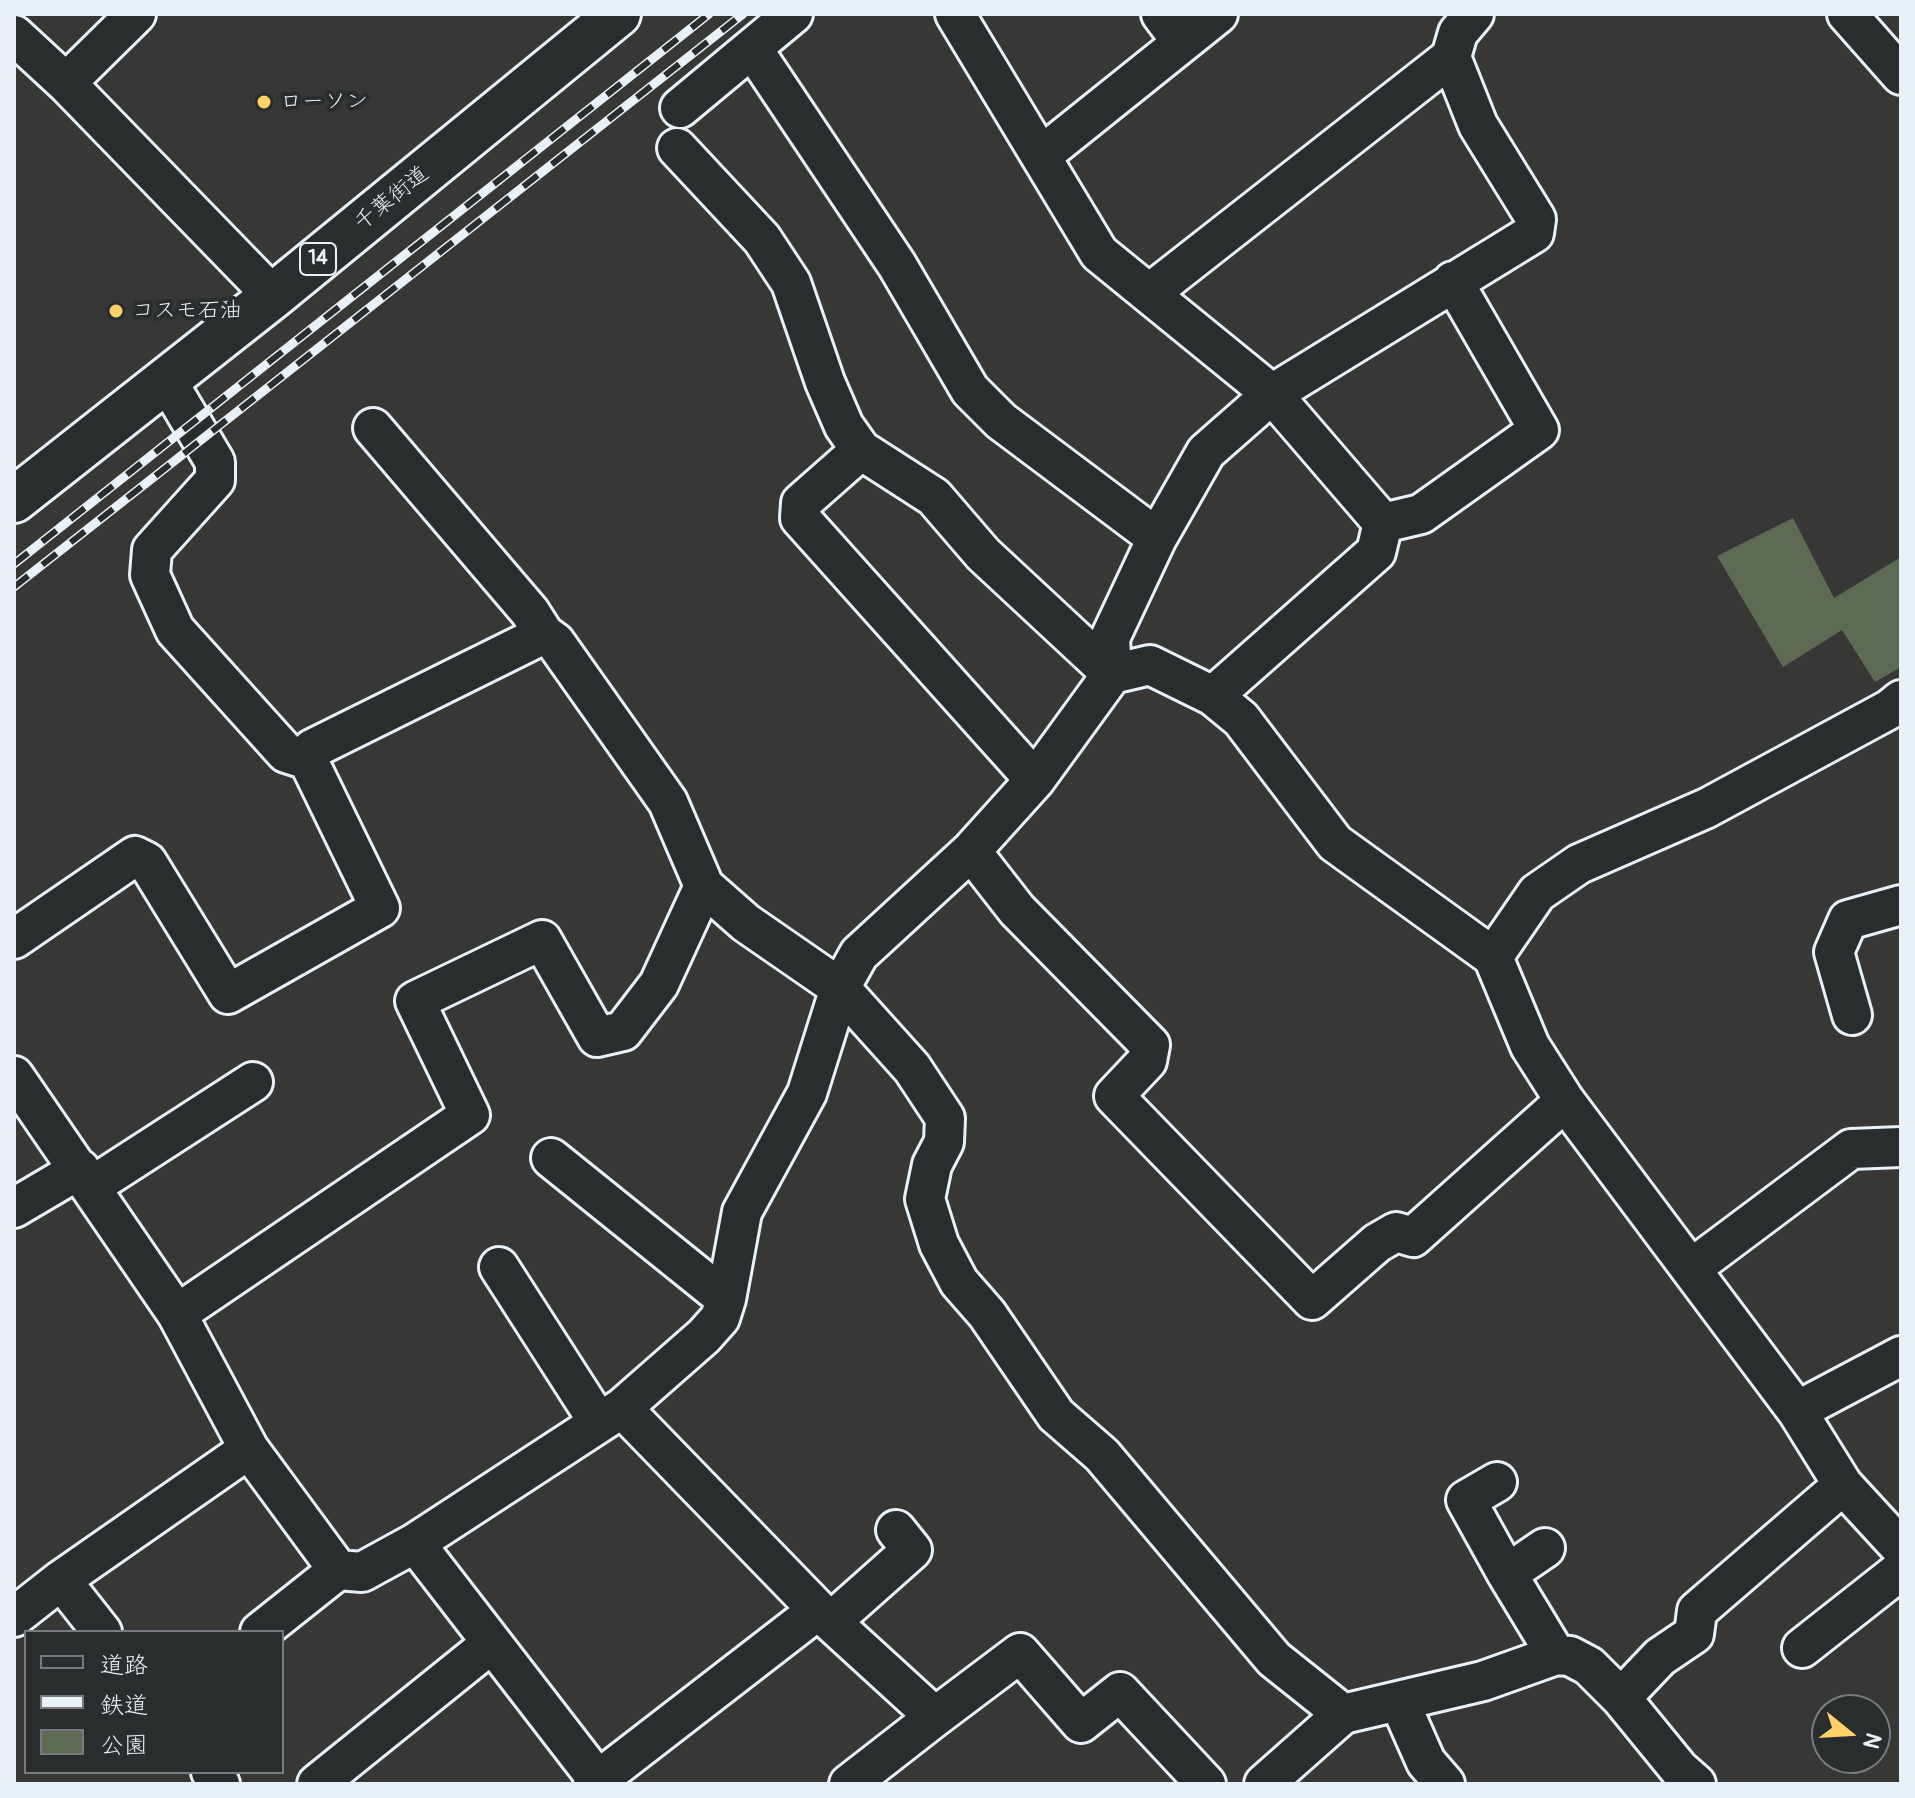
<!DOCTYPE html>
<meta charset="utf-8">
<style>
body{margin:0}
#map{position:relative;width:1915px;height:1798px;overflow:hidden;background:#373735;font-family:Pangolin,"Klee One",sans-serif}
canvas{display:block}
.frame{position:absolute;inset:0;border:16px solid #e8f1f8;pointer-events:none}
.legend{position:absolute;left:24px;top:1630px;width:260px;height:144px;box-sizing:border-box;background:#2a2d2e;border:2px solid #767b7f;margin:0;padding:10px 14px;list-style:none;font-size:24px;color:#e8f1f8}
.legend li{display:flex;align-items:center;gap:16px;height:40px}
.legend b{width:40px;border:2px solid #767b7f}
.north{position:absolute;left:1811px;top:1694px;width:80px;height:80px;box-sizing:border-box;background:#2a2d2e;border:2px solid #767b7f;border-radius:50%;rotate:108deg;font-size:22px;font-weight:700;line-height:32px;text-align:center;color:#e8f1f8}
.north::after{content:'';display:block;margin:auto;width:28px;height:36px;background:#ffd166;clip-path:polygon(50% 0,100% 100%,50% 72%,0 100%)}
</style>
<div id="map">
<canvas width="1915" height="1798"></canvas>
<div class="frame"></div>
<ul class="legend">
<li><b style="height:10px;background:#2a2d2e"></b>道路</li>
<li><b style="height:10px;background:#e8f1f8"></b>鉄道</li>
<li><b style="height:22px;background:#5e6b52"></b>公園</li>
</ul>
<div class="north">N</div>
</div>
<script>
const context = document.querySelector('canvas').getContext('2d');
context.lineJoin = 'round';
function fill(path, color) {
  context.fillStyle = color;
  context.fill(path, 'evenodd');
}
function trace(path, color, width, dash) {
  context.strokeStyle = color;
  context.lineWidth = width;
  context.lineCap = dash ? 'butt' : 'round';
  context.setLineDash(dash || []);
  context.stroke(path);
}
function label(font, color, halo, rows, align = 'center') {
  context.font = font + ' Pangolin,"Klee One",sans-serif';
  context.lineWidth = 8;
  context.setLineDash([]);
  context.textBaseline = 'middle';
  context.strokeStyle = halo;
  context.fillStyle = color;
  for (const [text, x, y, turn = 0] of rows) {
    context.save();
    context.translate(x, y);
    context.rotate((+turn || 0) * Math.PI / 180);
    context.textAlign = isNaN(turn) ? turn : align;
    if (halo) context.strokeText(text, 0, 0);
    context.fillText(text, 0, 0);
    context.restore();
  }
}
const green = new Path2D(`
 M1793 518 1834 598 1901 557V667L1875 682 1842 630 1783 667 1717 556Z`);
const minor = new Path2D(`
 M955 14 1099 253 1272 394 1383 523 1376 552 1213 696
 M1161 14 1182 42
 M1847 14 1901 75
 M14 35 66 83 273 296
 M752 48 897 265 970 390 1001 421 1157 538
 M66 83 136 14
 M680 108 793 14
 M677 148 762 239 791 283 825 382 844 426 861 450 934 497 983 554 1112 674
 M1041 156 1218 14
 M1150 293 1451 57
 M167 381 215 462V480L152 550 150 575 175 630 286 753 308 760
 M373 428 530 612 544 634 555 642 668 802 704 886 746 923 840 988 912 1068 945 1118 944 1142 932 1165 925 1199 939 1244 959 1282 987 1314 1056 1415 1102 1455 1274 1659 1343 1714
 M861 450 801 503 800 518 1035 780
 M1383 523 1421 514 1539 430 1453 281
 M1112 674 1150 665 1213 696 1241 719 1335 843 1493 957 1530 1046 1565 1101 1797 1411 1843 1485 1901 1548
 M971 851 1017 910 1150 1045 1147 1061 1114 1096 1312 1300 1377 1243 1396 1232 1413 1237 1565 1101
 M14 939 135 856 147 862 228 994 380 908 308 760 312 749 544 634
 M1493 957 1537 893 1579 864 1707 808 1890 709 1901 700
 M1852 1015 1834 952 1848 920 1901 905
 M14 1076 177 1314 249 1449 338 1570 362 1572 415 1543 622 1408 704 1336 720 1318 726 1299 742 1212 807 1093 840 988 859 954 971 851 1035 780 1112 674 1110 638 1157 538 1206 452 1272 394 1534 233 1536 219 1478 125 1451 57 1458 33 1474 14
 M551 1158 726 1299
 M92 1186 253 1082
 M14 1208 80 1169
 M499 1267 599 1423
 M1692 1268 1851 1149 1901 1147
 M177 1314 470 1115 415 1001 542 940 597 1037 623 1031 659 984 704 886
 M622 1408 818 1610 935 1717 1020 1653 1081 1723 1120 1692 1206 1784
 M1797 1411 1901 1356
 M1497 1482 1466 1500 1507 1574
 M415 1543 601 1784
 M1545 1548 1507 1574 1556 1655
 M61 1580 102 1632
 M14 1617 61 1580 249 1449
 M831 1622 912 1550 896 1530
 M260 1632 338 1570
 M1802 1648 1901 1570
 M1621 1698 1660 1657 1694 1634 1697 1611 1843 1485
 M1399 1701 1426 1762 1445 1784
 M211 1772 220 1784
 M317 1784 492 1643
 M593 1784 818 1610
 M849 1784 935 1717
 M1264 1784 1343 1714 1483 1681 1556 1655 1570 1656 1589 1666 1621 1698 1679 1769 1696 1784`);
const highway = new Path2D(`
 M14 500 273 296 618 14`);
const rail = new Path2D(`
 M14 564 709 14
 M14 587 743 14`);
const markers = [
 [264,102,8,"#ffd166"],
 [116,311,8,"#ffd166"]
];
const shields = [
 [318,259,36]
];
const shieldNames = [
 ["14",318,259]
];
const poiNames = [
 ["ローソン",280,102],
 ["コスモ石油",132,311]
];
const streetNames = [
 ["千葉街道",392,199,-39]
];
fill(green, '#5e6b52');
trace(minor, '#e8f1f8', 44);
trace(highway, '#e8f1f8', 50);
trace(minor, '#2a2d2e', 38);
trace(highway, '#2a2d2e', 44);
trace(rail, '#e8f1f8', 9);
trace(rail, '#2a2d2e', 6, [18]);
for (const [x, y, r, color] of markers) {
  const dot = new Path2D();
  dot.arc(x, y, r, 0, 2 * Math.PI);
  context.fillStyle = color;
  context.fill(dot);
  trace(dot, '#2a2d2e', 3);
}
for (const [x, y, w] of shields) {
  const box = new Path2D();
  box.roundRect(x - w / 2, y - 16, w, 32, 6);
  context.fillStyle = '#2a2d2e';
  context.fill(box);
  trace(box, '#e8f1f8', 2);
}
label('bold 20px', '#e8f1f8', null, shieldNames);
label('22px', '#e8f1f8', '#2a2d2e', poiNames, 'left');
label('22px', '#e8f1f8', '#2a2d2e', streetNames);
</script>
